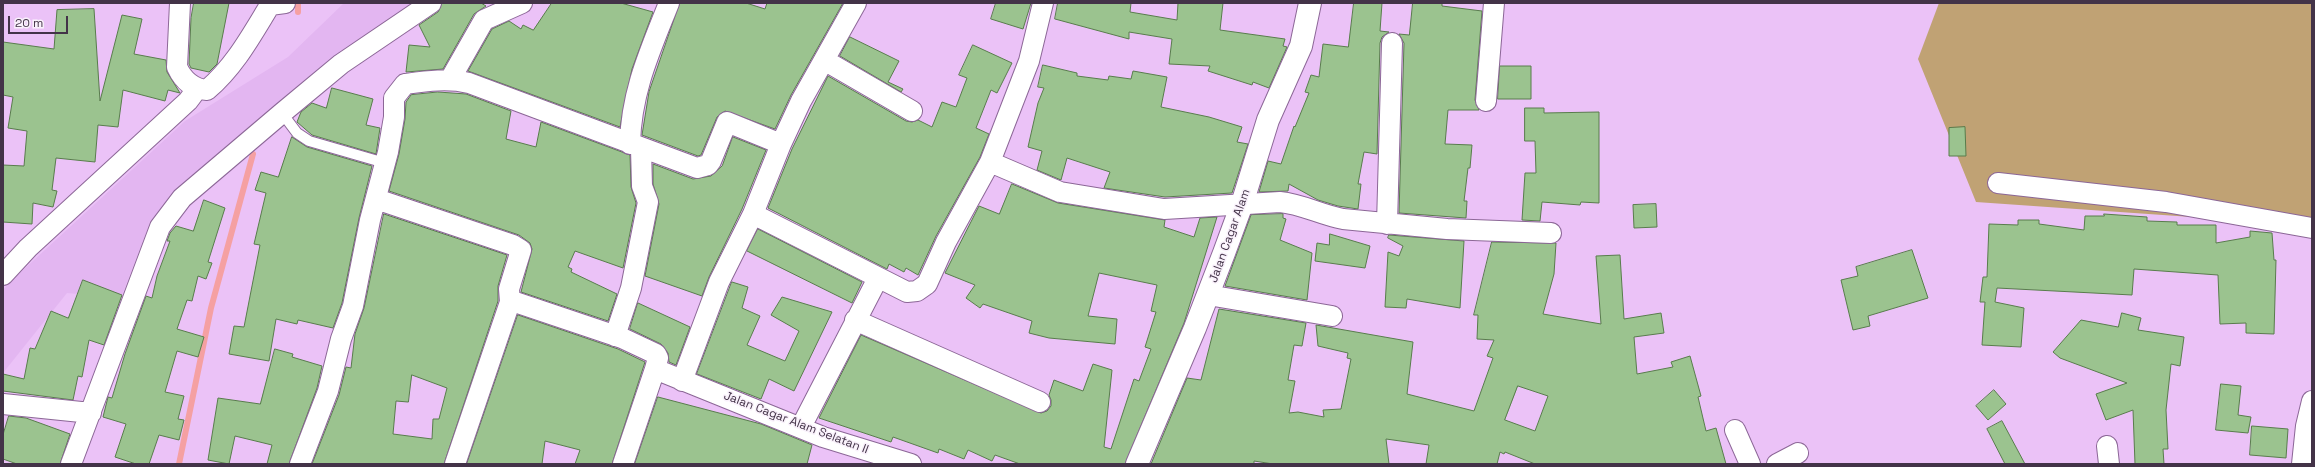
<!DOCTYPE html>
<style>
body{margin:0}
#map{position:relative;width:2315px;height:467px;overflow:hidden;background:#ebc2f7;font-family:"Space Grotesk",sans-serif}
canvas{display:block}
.frame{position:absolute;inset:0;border:4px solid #433348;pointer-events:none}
.scale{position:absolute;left:8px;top:16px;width:60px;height:18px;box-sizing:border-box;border:2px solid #433348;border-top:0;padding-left:5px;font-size:12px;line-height:14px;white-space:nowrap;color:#433348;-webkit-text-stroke:3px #f9f1fb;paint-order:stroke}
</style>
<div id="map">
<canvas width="2315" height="467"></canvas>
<div class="frame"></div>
<div class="scale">20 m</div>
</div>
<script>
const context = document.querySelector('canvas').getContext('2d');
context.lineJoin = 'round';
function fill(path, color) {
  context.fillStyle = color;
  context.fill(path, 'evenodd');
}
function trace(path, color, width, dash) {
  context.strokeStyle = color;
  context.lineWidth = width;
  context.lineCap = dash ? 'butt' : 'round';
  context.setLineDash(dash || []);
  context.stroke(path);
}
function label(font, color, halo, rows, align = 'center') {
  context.font = font + ' "Space Grotesk",sans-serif';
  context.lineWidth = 3;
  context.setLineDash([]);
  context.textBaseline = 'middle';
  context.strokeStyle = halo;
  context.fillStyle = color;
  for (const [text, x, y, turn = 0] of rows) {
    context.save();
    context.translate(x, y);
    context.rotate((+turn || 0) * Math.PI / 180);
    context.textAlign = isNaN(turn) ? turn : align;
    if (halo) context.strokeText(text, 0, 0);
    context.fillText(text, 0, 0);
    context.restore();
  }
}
const built = new Path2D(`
 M344 3H436L305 91 148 228 121 298 67 293 3 373V290L9 283 185 121 288 57Z`);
const green = new Path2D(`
 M1939 3H2312V233L2249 221 1976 202 1918 59Z`);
const stream = new Path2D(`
 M298 12V3
 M179 464 211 308 253 154`);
const building = new Path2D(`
 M194 3H229L217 64 209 72 191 68 189 64 191 18Z
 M442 3H481L486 6 474 14 443 69 406 72 409 45 430 47 419 25 438 12Z
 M552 3H621L653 12 632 69 620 127 468 71 492 29 509 21 521 29 523 25 533 30Z
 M680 3H746L765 9 767 3H843L791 95 775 129 725 111 717 117 701 155 698 156 642 135 649 92Z
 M996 3H1031L1023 29 991 19Z
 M1058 3H1131L1130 12 1177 20 1178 3H1223L1220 30 1285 39 1283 46 1287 47 1269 88 1253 82 1252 85 1208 71 1210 66 1169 64 1172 39 1129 32V39L1055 19Z
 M1354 3H1382L1380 31 1389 32 1382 37 1380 43 1377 154 1364 152 1358 184H1361L1358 209 1338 206 1318 200 1289 184 1288 191 1259 192 1268 161 1281 164 1294 126 1295 127 1309 93 1305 92 1311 75 1319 77 1323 44 1348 47Z
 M1413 3H1442V6L1482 11 1475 100 1479 110H1448L1445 144 1472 145 1470 168H1468L1464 201H1467L1466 218 1399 213 1404 43 1399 34 1409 35Z
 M94 9 100 101 122 15 142 19 134 54 166 60 167 72 180 93 168 90 165 101 123 90 118 127 98 125 95 162 56 158 52 190 57 191 53 207 33 203 32 224 3 222V165L24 166 27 131 8 128 13 97 3 95V42L54 49 57 10Z
 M850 37 899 61 888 82 903 89 901 92 840 56Z
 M973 45 1012 63 997 93 991 90 976 128 989 134 980 157 936 236 918 275 906 268 904 272 889 264 887 269 768 208 792 149 828 76 906 121 912 122 918 120 932 127 942 102 956 107 967 78 959 75Z
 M1043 65 1077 73V76L1108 80 1109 76 1131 79 1133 71 1167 77 1161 107 1209 117 1242 127 1237 142 1248 144 1232 193 1165 197 1104 188 1110 172 1067 158 1061 180 1037 170 1042 151 1028 147 1038 103 1044 88 1038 87Z
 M1500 66H1531V99H1498Z
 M332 88 373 99 366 125 380 128 376 154 312 135 297 122 301 112 312 103 326 108Z
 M438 92 466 94 511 111 506 139 536 147 541 122 630 155 631 187 636 203 623 268 575 251 568 267 572 269 571 272 617 294 608 321 521 292 532 249 530 243 519 235 389 191 399 154 405 119 406 102 411 95Z
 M1525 108H1544V113L1599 112V203L1581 202 1580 205 1542 202 1540 221 1522 220 1525 173H1536L1535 141H1525Z
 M1965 127 1966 156H1949V128Z
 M292 137 307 147 372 166 359 218 342 303 333 328 298 320 297 324 276 319 269 361 229 354 234 326 244 327 260 245 254 244 266 193 255 190 261 172 278 177Z
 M733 137 766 150 742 209 709 277 702 296 645 276 659 204 653 184V164L693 179 711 176 722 166Z
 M1012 184 1058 203 1165 220 1164 227 1194 237 1200 218 1217 217 1184 323 1125 464H1020L995 455 992 461 968 450 964 459 939 449 938 453 893 437 891 442 819 418 861 335 1041 413 1047 411 1051 406V400L1049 395 1054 380 1083 391 1093 364 1112 370 1104 447 1111 449 1134 379 1139 381 1151 349 1145 347 1156 312 1151 311 1157 285 1099 273 1088 316 1117 319 1115 344 1049 338 1029 333 1032 321 983 304 980 308 966 298 975 285 945 273 979 206 999 214Z
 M204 200 225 208 208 262 212 263 206 279 198 276 192 301 187 300 177 329 204 337 198 357 177 351 165 392 184 396 178 419 184 420 179 440 159 435 149 464H136L115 457 126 424 103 417 108 397 112 398 125 354 146 296 152 298 157 276 170 241H167L170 233 176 226 193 231Z
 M1656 204 1657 227 1634 228 1633 205Z
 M384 214 507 255 498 286V301L444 464H312L339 395 346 367 351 368 355 334 364 308ZM412 375 447 388 439 419H433L432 439 393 434 396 401 408 402Z
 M1283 214V218L1286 219 1280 240 1312 253 1307 300 1225 286 1251 215Z
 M2104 214 2147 217V221L2177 222V225H2216V243L2250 237V231L2272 233 2274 260H2276L2274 334 2246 333V323L2220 324 2218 275 2134 269 2132 295 1997 288 1995 302 2024 308 2021 347 1982 345 1985 302H1980L1983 277H1987L1989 224 2018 225V220H2039V224L2084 230 2085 216H2104Z
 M758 229 862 282 852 303 747 251Z
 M1330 234 1370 246 1365 268 1315 261 1317 243 1329 245Z
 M1389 235 1464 241 1460 308 1407 299 1406 308 1385 307 1388 252 1399 256 1403 246 1388 238Z
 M1492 242 1556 243 1554 274 1543 314 1601 324 1596 256 1620 255 1624 319 1661 313 1664 333 1634 337 1637 374 1673 367 1671 362 1690 356 1701 396 1698 397 1706 431 1716 428 1726 464H1535L1505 452 1504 454 1500 452 1497 464H1426L1429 445 1386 439 1389 464H1273L1254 461V464H1151L1187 378 1201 380 1219 309 1306 323 1302 346 1294 345 1288 380 1295 381 1289 413 1298 412 1324 417 1323 410 1341 409 1351 359 1347 358 1348 353 1318 346 1316 325 1413 342 1407 394 1474 411 1493 358 1487 356 1494 340 1477 339 1478 315H1474ZM1518 386 1548 396 1535 431 1505 420Z
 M1912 250 1928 298 1868 316 1870 326 1853 330 1841 280 1858 276 1856 267Z
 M83 280 122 295 104 345 89 340 82 377 78 376 73 400 3 391V374L24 379 30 348 35 349 51 311 68 318Z
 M732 282 748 287 742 308 760 316 747 345 785 361 799 331 771 315 782 297 832 312 794 391 769 379 761 399 697 374Z
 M638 303 690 327 676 365 669 362 668 353 661 344 630 329Z
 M2122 313 2141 318 2138 330 2184 337 2180 366 2171 364 2166 410 2168 449H2163L2164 464H2135L2133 410 2106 420 2096 394 2127 383 2060 358 2053 352 2081 320 2118 327Z
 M518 315 618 349 645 362 612 464H575L580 450 545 441 542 464H467Z
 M275 349 293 354 292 357 322 366 317 388 289 464H267L272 445 235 436 229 464 208 460 218 398 260 404Z
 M2221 384 2241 386 2238 415 2251 417 2248 433 2216 430Z
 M1994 390 2006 404 1988 420 1976 406Z
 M658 397 761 424 812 445 807 464H635Z
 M9 416 26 418 70 434 60 464H17L3 459V435Z
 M2002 421 2025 464H2005L1987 429Z
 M2252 426 2288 429 2286 458 2250 455Z`);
const lane = new Path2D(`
 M282 113 297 133 309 141 385 163`);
const street = new Path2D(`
 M180 3 177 67C183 80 193 89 207 90 235 66 251 36 270 5L285 3
 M824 60 912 111
 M451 78 484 20 522 3
 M1486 101 1494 3
 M630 144C631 92 650 51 669 3
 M990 162 1060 192 1164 209 1280 202C1302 204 1321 215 1343 219L1447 229 1551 233
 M1998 183 2166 202 2312 228
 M376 199 513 245 521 250 509 289 510 302 455 464
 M753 214 907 292 917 291 927 284 946 242 990 162 1029 61 1043 3
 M1387 224 1392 43
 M3 275 28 248 188 101 197 89
 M1208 295 1332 316
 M510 302H515L622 338 656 354 658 358 655 369 623 464
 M855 320 1040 402
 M615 336 631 288 648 202 642 186 641 149
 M655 369 823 437 911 464
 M682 381 719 282 753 214 781 144 801 101 856 3
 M3 404 91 413
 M801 427 878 278
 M1735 430 1750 464
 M2107 446 2109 464
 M71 464 160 227 182 198 282 113 341 64 431 3
 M300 464 328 391 341 339 353 306 370 220 388 152 394 117V98L405 84C427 81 448 78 469 83L697 168 708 165 711 161 727 122 781 144
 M1777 464 1798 453
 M2302 464 2306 426 2312 401`);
const secondary = new Path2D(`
 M1137 464 1195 328 1224 253 1242 204 1268 120 1301 46 1310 3`);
const streetNames = [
 ["Jalan Cagar Alam",1230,236,-70],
 ["Jalan Cagar Alam Selatan II",796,423,21]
];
fill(built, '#e3b6f1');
fill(green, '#c0a274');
trace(stream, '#f5a0a2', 6);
fill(building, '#9bc38f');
trace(building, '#587c4c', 1);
trace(lane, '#8c6797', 12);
trace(street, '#8c6797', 22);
trace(secondary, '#8c6797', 24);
trace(lane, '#fff', 10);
trace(street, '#fff', 20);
trace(secondary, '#fff', 22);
label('12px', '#433348', '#f9f1fb', streetNames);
</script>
